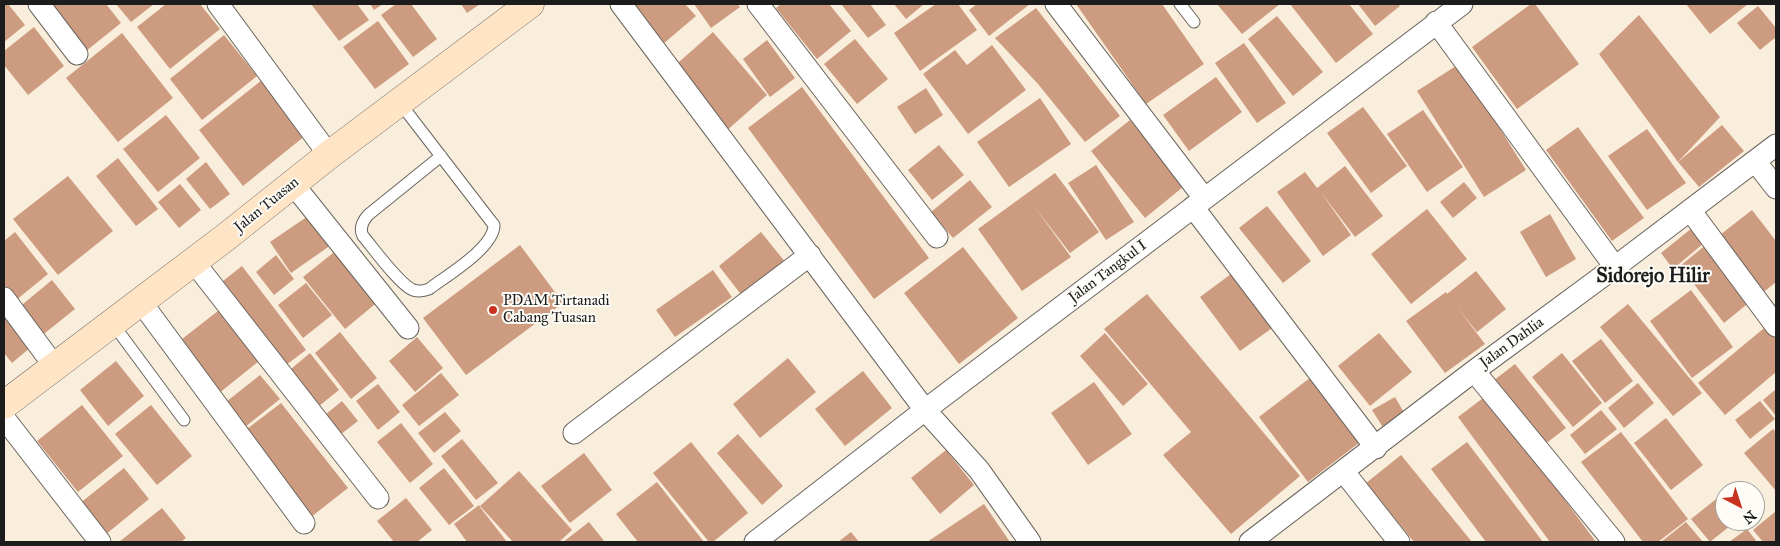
<!DOCTYPE html>
<style>
body{margin:0}
#map{position:relative;width:1780px;height:546px;overflow:hidden;background:#f9eddc;font-family:"IM FELL Great Primer",serif}
canvas{display:block}
.frame{position:absolute;inset:0;border:5px solid #1c1c1c;pointer-events:none}
.north{position:absolute;left:1715px;top:481px;width:50px;height:50px;box-sizing:border-box;background:#fdfcf7;border:1px solid #a3a29f;border-radius:50%;rotate:140deg;font-size:14px;font-weight:700;line-height:20px;text-align:center;color:#1c1c1c}
.north::after{content:'';display:block;margin:auto;width:18px;height:22px;background:#c8321e;clip-path:polygon(50% 0,100% 100%,50% 72%,0 100%)}
</style>
<div id="map">
<canvas width="1780" height="546"></canvas>
<div class="frame"></div>
<div class="north">N</div>
</div>
<script>
const context = document.querySelector('canvas').getContext('2d');
context.lineJoin = 'round';
function fill(path, color) {
  context.fillStyle = color;
  context.fill(path, 'evenodd');
}
function trace(path, color, width, dash) {
  context.strokeStyle = color;
  context.lineWidth = width;
  context.lineCap = dash ? 'butt' : 'round';
  context.setLineDash(dash || []);
  context.stroke(path);
}
function label(font, color, halo, rows, align = 'center') {
  context.font = font + ' "IM FELL Great Primer",serif';
  context.lineWidth = 4;
  context.setLineDash([]);
  context.textBaseline = 'middle';
  context.strokeStyle = halo;
  context.fillStyle = color;
  for (const [text, x, y, turn = 0] of rows) {
    context.save();
    context.translate(x, y);
    context.rotate((+turn || 0) * Math.PI / 180);
    context.textAlign = isNaN(turn) ? turn : align;
    if (halo) context.strokeText(text, 0, 0);
    context.fillText(text, 0, 0);
    context.restore();
  }
}
const building = new Path2D(`
 M4 4H8L25 25 4 42Z
 M55 4H106L121 23 81 55 46 11Z
 M116 4H154L131 22Z
 M166 4H200L220 29 170 69 137 27Z
 M311 4H357L369 20 339 41Z
 M370 4H383L374 10Z
 M396 4H411L437 39 413 57 381 15Z
 M461 4H480L467 13Z
 M629 4H685L696 16 663 44Z
 M694 4H737L740 7 711 28Z
 M781 4H829L851 31 817 59 776 8Z
 M841 4H870L886 25 868 38Z
 M894 4H924L906 19Z
 M936 4H958L977 30 920 71 894 33Z
 M977 4H1030L989 36 969 10Z
 M1076 4H1162L1204 64 1146 104Z
 M1217 4H1280L1242 34Z
 M1290 4H1349L1373 34 1336 63Z
 M1358 4H1398L1400 6 1375 26Z
 M1531 4H1535L1579 64 1517 109 1472 47Z
 M1686 4H1748L1710 34Z
 M1758 6 1776 28V37L1760 50 1737 23Z
 M1036 8 1120 116 1085 142 1038 84 995 38Z
 M1639 15 1720 117 1678 162 1599 54Z
 M1277 16 1323 72 1293 96 1248 39Z
 M378 21 409 64 375 89 343 47Z
 M34 27 64 66 28 95 4 65V51Z
 M713 32 767 95 725 132 671 69Z
 M122 33 173 98 118 142 66 78Z
 M224 35 257 76 202 120 170 79Z
 M855 39 888 79 857 104 824 64Z
 M767 40 795 78 770 97 743 59Z
 M1244 43 1286 103 1257 123 1215 63Z
 M992 45 1026 90 968 134 923 74 955 50 967 65Z
 M1459 64 1526 170 1484 197 1417 91Z
 M1216 77 1242 112 1189 151 1163 115Z
 M262 80 306 135 243 186 199 130Z
 M802 87 929 258 874 299 748 128Z
 M926 88 943 115 915 134 897 107Z
 M1040 98 1071 144 1009 187 977 142Z
 M1363 107 1407 166 1371 193 1327 133Z
 M1423 110 1463 167 1427 192 1387 134Z
 M166 115 200 158 158 192 123 149Z
 M1130 120 1183 187 1145 218 1091 151Z
 M1722 125 1744 151 1699 187 1678 162Z
 M1578 127 1644 218 1612 241 1546 150Z
 M1647 129 1686 183 1647 210 1608 156Z
 M939 145 964 175 932 200 908 170Z
 M118 158 158 209 136 226 96 176Z
 M206 162 230 194 210 209 186 179Z
 M1096 165 1134 222 1106 240 1068 183Z
 M1345 166 1383 216 1355 237 1320 191 1351 235 1323 256 1277 192 1305 172 1317 188Z
 M1055 173 1099 232 1070 253 1034 206 1071 257 1022 291 978 229Z
 M68 176 113 231 58 275 13 219Z
 M970 180 992 207 953 238 931 212Z
 M1464 182 1477 198 1453 218 1440 202Z
 M180 184 201 210 179 228 158 202Z
 M1267 206 1311 261 1283 283 1239 228Z
 M1427 209 1467 259 1411 304 1371 254Z
 M1752 210 1776 241V282L1760 295 1716 238Z
 M311 214 331 245 291 273 270 242Z
 M1550 214 1576 259 1546 277 1520 232Z
 M1692 228 1704 243 1673 269 1661 253Z
 M15 232 48 274 15 301 4 288V241Z
 M761 232 786 263 743 297 719 266Z
 M1707 244 1751 301 1724 323 1680 266Z
 M520 245 563 303 466 375 423 318Z
 M963 247 1018 318 959 364 904 293Z
 M338 249 380 300 345 329 303 277Z
 M276 255 294 279 274 295 256 272Z
 M242 266 306 350 282 368 218 285Z
 M713 270 732 297 675 337 656 310Z
 M1235 271 1275 326 1240 351 1200 297Z
 M1476 271 1506 309 1477 332 1457 307 1485 344 1445 373 1406 321 1446 292 1447 294Z
 M52 280 75 309 40 337 17 309Z
 M306 283 332 315 303 338 278 305Z
 M1691 290 1733 347 1692 378 1650 321Z
 M1147 294 1300 476 1231 534 1163 455 1191 432 1104 329Z
 M1628 304 1702 393 1673 416 1600 327Z
 M223 307 264 357 218 394 177 343Z
 M4 313 31 347 12 363 4 353Z
 M1769 324 1776 333V372L1725 415 1698 383Z
 M340 332 377 378 351 399 315 353Z
 M1105 333 1148 384 1123 406 1080 356Z
 M1379 333 1412 372 1370 406 1338 366Z
 M417 337 443 368 415 392 389 361Z
 M1601 339 1633 381 1605 403 1572 361Z
 M310 353 339 390 314 410 285 374Z
 M1562 353 1602 403 1573 427 1532 377Z
 M788 358 816 392 760 438 733 404Z
 M116 361 144 396 108 426 80 390Z
 M1515 364 1566 428 1544 445 1493 381Z
 M863 371 892 408 845 446 815 409Z
 M441 373 459 395 419 426 402 405Z
 M1315 374 1364 439 1308 482 1259 417Z
 M260 375 280 399 240 431 221 406Z
 M1094 382 1132 434 1088 465 1051 413Z
 M1638 383 1654 403 1624 428 1608 408Z
 M378 384 400 412 378 430 356 401Z
 M1776 389V416L1763 400Z
 M1487 395 1596 542H1550L1458 417Z
 M1395 397 1406 416 1384 429 1372 410Z
 M342 401 358 421 336 438 320 419Z
 M1760 401 1775 419 1750 439 1735 420Z
 M281 403 348 488 311 517 243 432Z
 M82 405 123 456 78 492 37 441Z
 M151 405 192 456 157 485 115 434Z
 M1601 410 1617 429 1585 454 1570 435Z
 M445 412 461 431 434 453 418 433Z
 M1666 418 1703 465 1671 490 1634 443Z
 M401 423 433 464 410 483 377 442Z
 M1773 429 1776 432V491L1744 453Z
 M1621 432 1688 519 1658 542H1643L1581 462Z
 M738 434 783 486 762 505 717 453Z
 M462 439 498 483 476 500 441 456Z
 M691 442 748 513 713 542H709L653 473Z
 M1467 442 1543 542H1486L1431 469Z
 M946 450 974 485 940 514 911 478Z
 M584 453 612 490 570 523 541 486Z
 M1401 455 1472 542H1414L1366 483Z
 M124 468 149 499 105 535 79 504Z
 M444 468 474 506 449 525 419 488Z
 M519 471 572 530 559 542H513L480 506Z
 M657 482 704 542H638L616 514Z
 M1720 496 1725 502V521H1736L1710 542 1691 519Z
 M406 498 432 530 417 542H394L377 521Z
 M984 504 1010 542H927Z
 M479 505 480 507 507 542H467L454 524Z
 M162 508 186 538 181 542H119Z
 M1776 511V542H1763L1753 530Z
 M589 522 605 542H563Z
 M1686 522 1703 542H1661Z
 M1747 529 1757 542H1729Z
 M851 532 859 542H838Z`);
const lane = new Path2D(`
 M1180 4 1194 22
 M400 103 490 220 494 225C494 248 446 276 429 289 424 291 419 292 413 290 399 284 374 249 363 236 359 229 363 221 368 215L441 156
 M113 324 184 420`);
const street = new Path2D(`
 M39 4 77 54
 M218 4 329 155
 M621 4 925 410 979 470 1030 542
 M758 4 937 237
 M1056 4 1204 198
 M1436 22 1615 267
 M1755 161 1776 188
 M293 184 408 328
 M1193 207 1376 448
 M1690 210 1776 326
 M194 262 378 498
 M4 298 55 367
 M141 302 304 523
 M1474 371 1614 542
 M4 418 100 542
 M574 433 810 255
 M1344 472 1399 542
 M755 542 925 410 1462 4
 M1250 542 1474 371 1615 267 1776 145`);
const secondary = new Path2D(`
 M4 405 226 237 329 155 530 4`);
const markers = [
 [493,310,5,"#c8321e"]
];
const streetNames = [
 ["Jalan Tuasan",267,205,-39],
 ["Jalan Tangkul I",1108,272,-37],
 ["Jalan Dahlia",1512,343,-36]
];
const poiNames = [
 ["PDAM Tirtanadi",503,301],
 ["Cabang Tuasan",503,318]
];
const districtNames = [
 ["Sidorejo Hilir",1653,277]
];
fill(building, '#cd9b7f');
trace(lane, '#69655f', 13);
trace(street, '#69655f', 23);
trace(secondary, '#69655f', 29);
trace(lane, '#fff', 11);
trace(street, '#fff', 21);
trace(secondary, '#ffe4c6', 28);
for (const [x, y, r, color] of markers) {
  const dot = new Path2D();
  dot.arc(x, y, r, 0, 2 * Math.PI);
  context.fillStyle = color;
  context.fill(dot);
  trace(dot, '#fdfcf7', 2);
}
label('15px', '#1c1c1c', '#fdfcf7', streetNames);
label('15px', '#1c1c1c', '#fdfcf7', poiNames, 'left');
label('bold 20px', '#1c1c1c', '#fdfcf7', districtNames);
</script>
